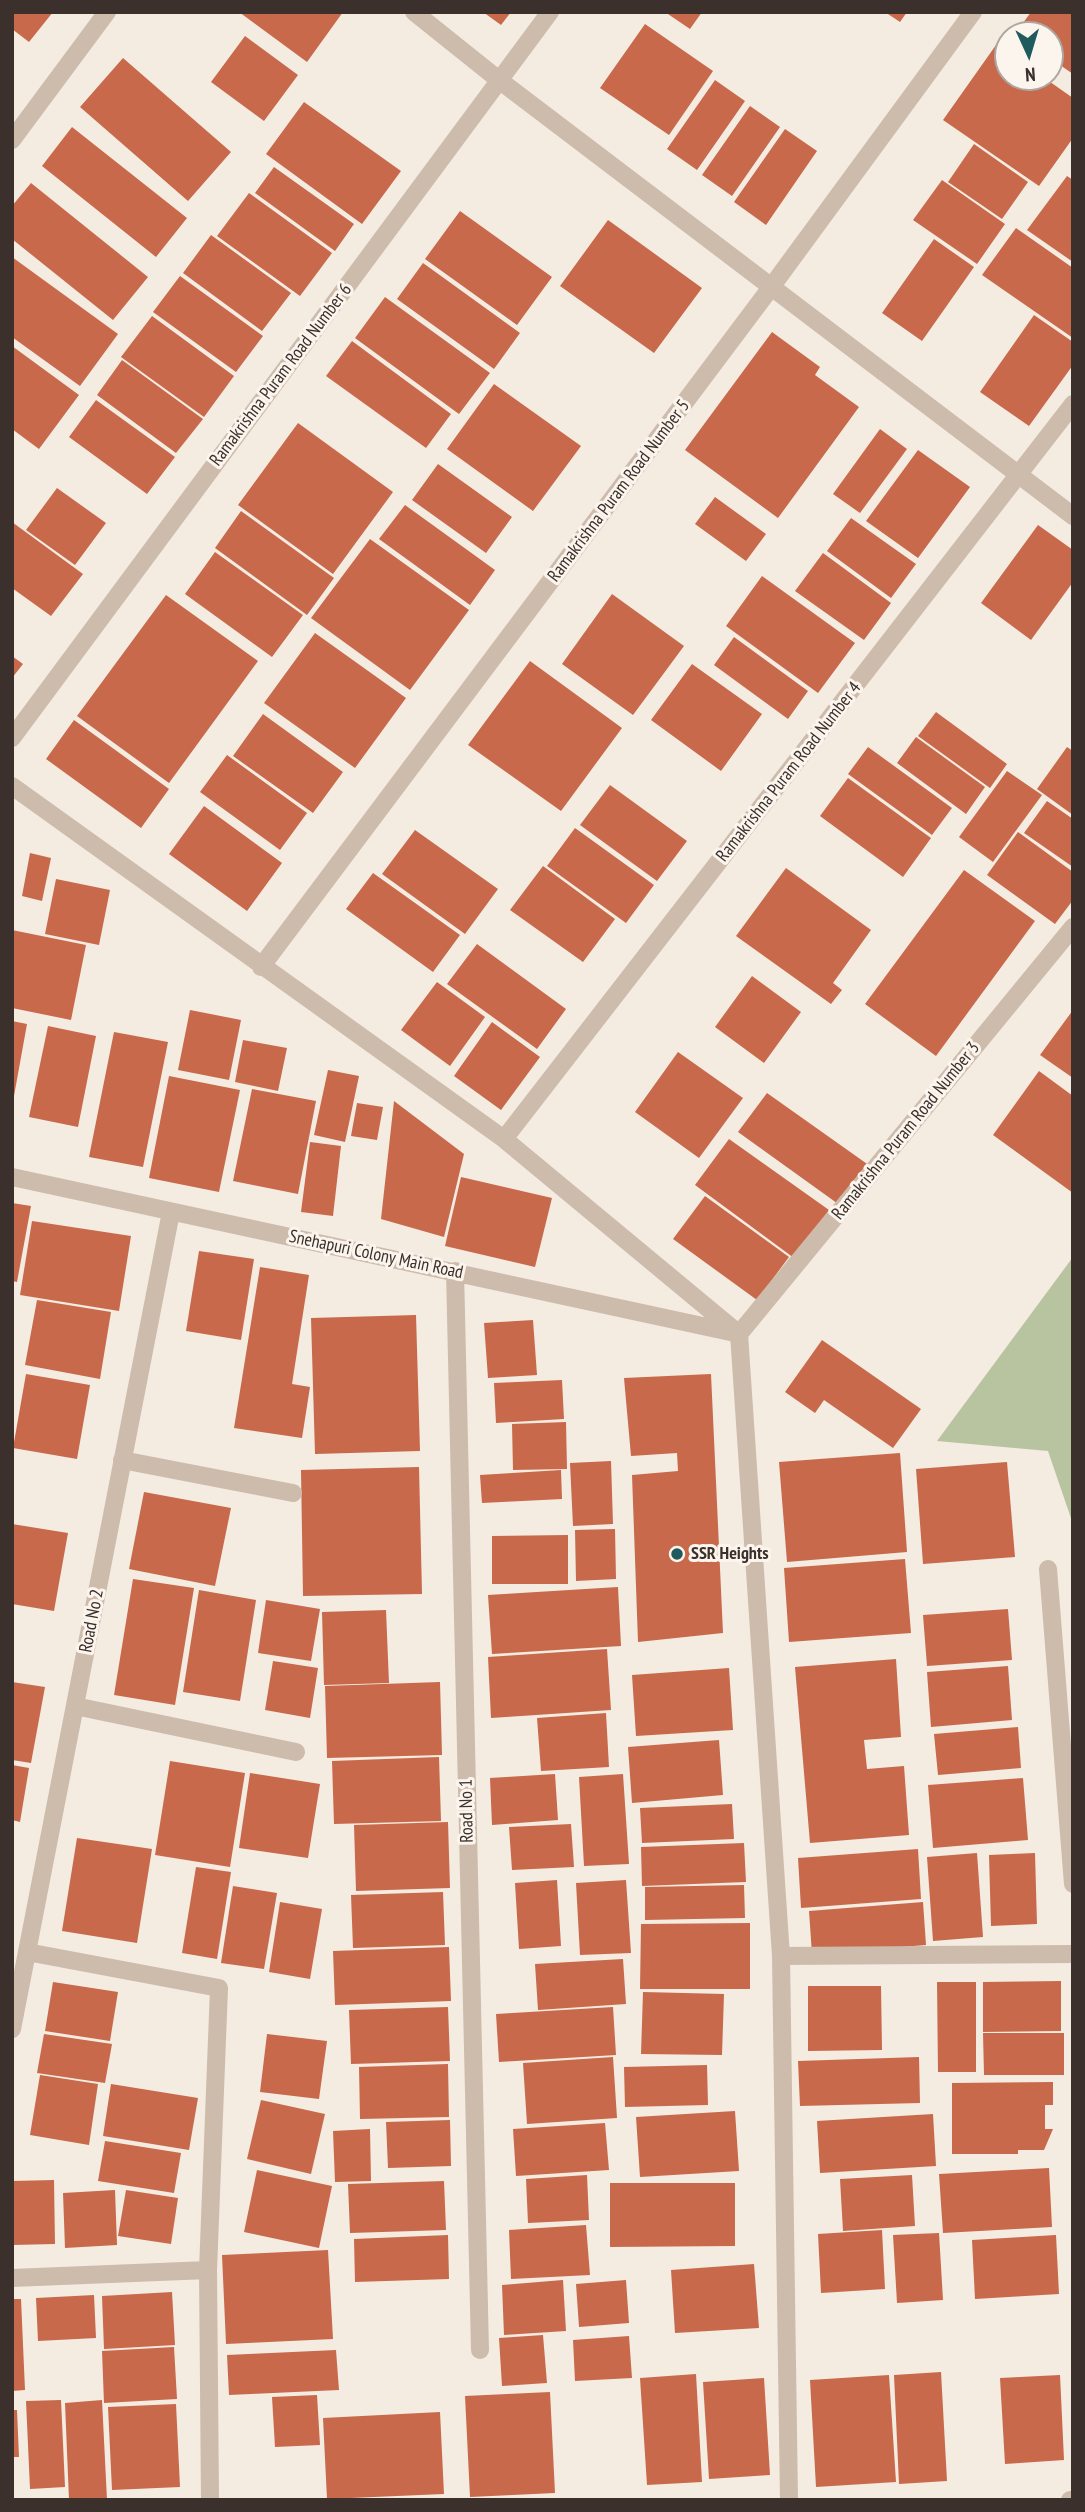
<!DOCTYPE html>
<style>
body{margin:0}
#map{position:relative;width:1085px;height:2512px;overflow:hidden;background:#f4ebe1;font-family:"PT Sans Narrow",sans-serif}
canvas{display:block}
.frame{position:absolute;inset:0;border:14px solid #3b302b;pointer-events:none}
.north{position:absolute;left:994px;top:21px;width:70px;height:70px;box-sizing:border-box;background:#fbf5ee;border:2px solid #aea6a0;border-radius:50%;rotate:176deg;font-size:19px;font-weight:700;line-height:28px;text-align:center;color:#3b302b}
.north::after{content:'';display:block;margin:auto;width:24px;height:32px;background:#1f5a5e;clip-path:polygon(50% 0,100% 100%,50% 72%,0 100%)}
</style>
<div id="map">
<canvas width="1085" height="2512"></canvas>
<div class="frame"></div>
<div class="north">N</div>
</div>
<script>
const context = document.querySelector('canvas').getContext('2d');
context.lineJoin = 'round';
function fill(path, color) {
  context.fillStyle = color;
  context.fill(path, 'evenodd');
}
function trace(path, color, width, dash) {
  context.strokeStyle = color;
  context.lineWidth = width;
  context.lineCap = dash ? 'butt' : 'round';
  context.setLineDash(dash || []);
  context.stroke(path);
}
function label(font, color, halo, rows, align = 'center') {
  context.font = font + ' "PT Sans Narrow",sans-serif';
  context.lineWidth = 6;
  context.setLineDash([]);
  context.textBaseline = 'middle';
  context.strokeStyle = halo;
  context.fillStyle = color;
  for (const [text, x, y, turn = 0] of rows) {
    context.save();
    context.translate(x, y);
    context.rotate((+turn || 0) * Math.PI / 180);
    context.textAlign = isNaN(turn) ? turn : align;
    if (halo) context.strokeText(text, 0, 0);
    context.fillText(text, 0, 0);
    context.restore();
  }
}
const green = new Path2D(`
 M1073 1257V1524L1048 1451 937 1441Z`);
const building = new Path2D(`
 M12 12H53L29 42 12 29Z
 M239 12H343L307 62Z
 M483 12H511L501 25Z
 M665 12H702L690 29Z
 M885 12H907L900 22Z
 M1031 12H1073V74L1050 58V35L1015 34Z
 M645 24 713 71 669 135 600 88Z
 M245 36 298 75 264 121 211 82Z
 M996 45 1008 53V77H1043L1073 98V138L1039 186 943 120Z
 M123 58 231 152 188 201 80 107Z
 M715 80 745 101 697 170 667 149Z
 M304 102 401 171 362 224 266 154Z
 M750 106 780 127 732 196 702 175Z
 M72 127 187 218 156 257 42 166Z
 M785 129 817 151 766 225 734 202Z
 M974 144 1028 182 1002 219 948 182Z
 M274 167 354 224 335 251 255 193Z
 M1067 176 1073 180V262L1027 230Z
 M942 180 1005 224 977 264 913 220Z
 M31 183 148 277 113 320 12 239V206Z
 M249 193 332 253 300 296 217 236Z
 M460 211 552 277 517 325 425 259Z
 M608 220 702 288 654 353 560 286Z
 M1016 228 1073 268V338L982 275Z
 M211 235 291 293 262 331 183 273Z
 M934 239 974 267 922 341 882 313Z
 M12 257 118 334 80 386 12 337Z
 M423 263 520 333 494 369 397 299Z
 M180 276 263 336 236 372 153 312Z
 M385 297 490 373 459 414 355 338Z
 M1034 315 1073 342V365L1029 426 980 392Z
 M152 316 234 376 204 417 121 357Z
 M772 332 820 367 815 375 859 407 778 518 685 450Z
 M352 341 451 414 426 448 326 376Z
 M12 346 79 395 39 449 12 429Z
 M122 360 203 419 176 453 97 395Z
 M494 384 581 446 533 511 447 449Z
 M96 400 175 457 147 494 69 437Z
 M298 423 393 492 333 574 238 505Z
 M880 429 907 449 860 513 833 494Z
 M918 450 970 487 918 558 866 521Z
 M438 464 512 517 486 553 412 500Z
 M57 488 106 523 75 565 26 530Z
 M715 497 766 534 746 561 695 524Z
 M405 505 495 570 470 605 379 539Z
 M241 511 334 578 307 615 215 548Z
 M851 518 916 564 891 598 827 551Z
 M12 522 83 574 51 616 12 588Z
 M1038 525 1073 550V582L1031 640 981 603Z
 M370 539 469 610 410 690 311 618Z
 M215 552 303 615 272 657 185 594Z
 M823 553 891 603 864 640 795 591Z
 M762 576 855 643 818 693 726 626Z
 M612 594 684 646 633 715 562 664Z
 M166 595 258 661 169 783 77 716Z
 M315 633 406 698 355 768 264 703Z
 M734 637 808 691 788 719 714 665Z
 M12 656 23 664 12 678Z
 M530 661 622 728 561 811 468 745Z
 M692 664 762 714 721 771 651 720Z
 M936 712 1007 764 990 788 918 736Z
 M263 714 343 772 313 813 233 756Z
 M74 720 169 789 141 828 46 759Z
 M916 737 985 787 966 814 897 763Z
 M868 747 952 808 932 835 848 774Z
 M1067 747 1073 751V815L1037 789Z
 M227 755 307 813 280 850 200 792Z
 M1007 771 1042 795 993 862 959 837Z
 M848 778 931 838 903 877 820 816Z
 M610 785 687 841 657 881 580 825Z
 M1047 801 1073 819V867L1024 833Z
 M204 806 282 863 247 911 169 854Z
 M575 828 654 885 626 923 547 866Z
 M415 830 498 889 465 934 382 874Z
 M1018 832 1073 872V900L1055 924 987 875Z
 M30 853 51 858 42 901 22 896Z
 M543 866 615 919 583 962 510 910Z
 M786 868 871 930 833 983 842 990 831 1004 736 936Z
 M964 870 1035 921 936 1056 865 1004Z
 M373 873 460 935 433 972 346 909Z
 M56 879 110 890 99 945 45 934Z
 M12 930 86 945 71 1020 12 1008Z
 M477 944 566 1009 537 1049 447 984Z
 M752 976 801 1012 764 1063 715 1027Z
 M437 982 485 1017 450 1066 401 1030Z
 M190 1010 241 1020 229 1080 178 1070Z
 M1073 1010V1078L1040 1055Z
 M12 1021 27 1024 14 1096H12Z
 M492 1022 540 1057 501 1110 454 1076Z
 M48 1026 96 1036 78 1127 29 1117Z
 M114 1032 168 1042 143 1167 89 1157Z
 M243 1040 287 1048 278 1091 235 1082Z
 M678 1052 743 1098 699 1158 635 1112Z
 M328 1070 359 1076 345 1142 314 1135Z
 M1039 1071 1073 1096V1193L993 1135Z
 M169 1076 240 1090 219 1192 149 1178Z
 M252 1089 316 1101 298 1194 233 1181Z
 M767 1093 870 1166 841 1206 738 1132Z
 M394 1101 464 1154 444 1237 381 1219Z
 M357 1103 383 1107 377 1140 351 1136Z
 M729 1139 829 1210 794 1258 695 1185Z
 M310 1142 341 1146 333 1216 301 1212Z
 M461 1177 552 1198 535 1267 445 1246Z
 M705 1196 789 1257 757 1300 673 1239Z
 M12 1203 31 1206 17 1282 12 1281Z
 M32 1221 131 1236 119 1311 20 1295Z
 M199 1251 254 1259 241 1340 186 1331Z
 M260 1267 309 1275 292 1384 310 1387 302 1438 234 1428Z
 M37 1300 111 1312 100 1379 25 1365Z
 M416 1315 420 1451 315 1454 311 1318Z
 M533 1320 537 1375 488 1378 484 1323Z
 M822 1340 921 1409 893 1448 824 1400 815 1413 785 1392Z
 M26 1374 90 1385 77 1459 13 1448Z
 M711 1374 723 1633 638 1642 632 1475 678 1471 677 1453 631 1456 624 1378Z
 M562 1380 564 1419 496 1423 494 1383Z
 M566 1422 567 1469 513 1470 512 1424Z
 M900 1453 907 1552 787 1562 779 1462Z
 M611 1461 613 1524 573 1526 570 1463Z
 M1007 1462 1015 1557 923 1564 916 1469Z
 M419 1467 422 1594 303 1596 301 1470Z
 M561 1470 562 1499 482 1503 480 1475Z
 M144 1492 231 1508 215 1586 129 1569Z
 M12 1524 68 1533 54 1611 12 1604Z
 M615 1529 616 1579 576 1581 575 1530Z
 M568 1535V1584H492V1536Z
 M905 1559 911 1633 789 1642 784 1568Z
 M133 1579 194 1588 175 1705 114 1695Z
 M618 1587 621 1646 492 1654 488 1595Z
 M199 1590 256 1600 240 1701 183 1692Z
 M266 1600 320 1609 311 1661 258 1653Z
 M1008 1609 1012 1660 927 1666 923 1615Z
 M386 1610 389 1683 324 1685 322 1612Z
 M607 1649 611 1710 491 1718 488 1657Z
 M896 1659 901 1737 864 1740 867 1769 904 1766 909 1835 810 1843 795 1667Z
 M273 1661 318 1668 310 1718 265 1710Z
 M1008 1666 1012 1720 931 1727 927 1672Z
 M729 1668 733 1730 636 1736 632 1675Z
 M12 1682 45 1687 31 1763 12 1760Z
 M440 1682 442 1755 327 1758 325 1686Z
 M606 1713 609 1767 541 1771 537 1718Z
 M1018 1727 1021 1768 938 1775 934 1734Z
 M719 1740 723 1795 632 1803 628 1747Z
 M439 1757 441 1821 334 1824 332 1761Z
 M170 1761 245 1773 230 1867 155 1855Z
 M12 1765 29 1768 20 1822 12 1820Z
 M250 1773 320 1784 308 1858 239 1848Z
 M555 1774 558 1820 492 1825 490 1778Z
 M623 1774 629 1864 584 1866 579 1777Z
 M1023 1778 1028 1840 933 1848 928 1785Z
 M732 1804 734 1839 642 1843 640 1808Z
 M448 1822 450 1888 356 1891 354 1825Z
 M571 1824 574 1867 512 1870 509 1827Z
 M77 1838 152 1849 137 1943 62 1931Z
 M744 1843 746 1882 642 1886 641 1847Z
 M918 1849 921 1899 801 1908 798 1858Z
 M977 1853 983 1937 933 1941 927 1857Z
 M1035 1853 1037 1924 991 1926 989 1855Z
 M196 1867 231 1872 217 1959 182 1953Z
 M557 1880 561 1946 519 1949 515 1883Z
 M626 1880 631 1953 580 1955 576 1883Z
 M744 1885 745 1918 645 1920V1887Z
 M233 1886 277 1893 264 1969 221 1963Z
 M443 1892 445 1945 353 1948 351 1895Z
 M280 1902 322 1909 310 1979 269 1972Z
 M923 1902 926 1945 812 1954 809 1911Z
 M750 1923V1989H640L641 1924Z
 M449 1947 451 2001 335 2005 333 1951Z
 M623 1959 626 2004 538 2010 535 1964Z
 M1061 1981V2031L983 2032V1982Z
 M53 1982 118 1992 110 2041 45 2031Z
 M937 1982H976V2072H938Z
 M808 1986H881L882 2050 808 2051Z
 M643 1992 724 1994 722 2055 641 2054Z
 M448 2007 450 2061 351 2064 349 2010Z
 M613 2007 616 2055 499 2062 496 2014Z
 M983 2033H1064V2075H984Z
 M44 2034 112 2044 105 2083 37 2073Z
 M267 2034 327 2041 319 2099 260 2092Z
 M613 2057 617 2118 527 2124 523 2063Z
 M919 2057 920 2103 800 2106 798 2061Z
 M448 2064 449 2117 360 2119 359 2067Z
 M707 2065 708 2105 625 2107 624 2067Z
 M40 2075 98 2084 89 2145 30 2135Z
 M1053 2082V2105H1045V2129H1053L1044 2150H1018V2154H952V2083Z
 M111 2084 198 2098 189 2150 103 2136Z
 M261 2100 325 2114 311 2174 247 2159Z
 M735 2111 739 2171 640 2177 636 2117Z
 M933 2114 936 2166 820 2173 817 2121Z
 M450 2120 451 2166 388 2168 386 2122Z
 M605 2123 609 2170 516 2176 513 2129Z
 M370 2129 371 2181 335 2182 333 2131Z
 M105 2141 181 2153 174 2193 98 2181Z
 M1049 2168 1052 2227 943 2233 939 2174Z
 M257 2170 332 2186 319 2248 244 2232Z
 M587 2175 589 2220 528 2223 526 2179Z
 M912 2175 915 2226 843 2231 840 2179Z
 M54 2180 55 2244 12 2245V2181Z
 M444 2181 446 2230 350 2233 348 2184Z
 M610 2183H735V2246L610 2247Z
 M115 2190 117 2245 65 2248 63 2193Z
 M126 2190 178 2198 171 2244 118 2236Z
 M586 2225 590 2275 511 2279 509 2230Z
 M882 2230 885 2289 821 2293 818 2234Z
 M939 2233 943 2300 897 2303 893 2235Z
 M448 2235 449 2279 355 2282 354 2239Z
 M1056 2235 1059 2294 975 2299 972 2240Z
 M328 2250 333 2339 226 2344 222 2255Z
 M754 2264 759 2328 675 2333 671 2270Z
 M563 2280 566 2331 504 2335 502 2285Z
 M626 2280 629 2323 579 2327 576 2284Z
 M172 2292 175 2345 104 2349 102 2296Z
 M94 2295 96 2338 38 2341 36 2298Z
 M12 2299H21L25 2390 12 2391Z
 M543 2335 547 2383 502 2386 499 2338Z
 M629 2336 632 2378 575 2381 573 2340Z
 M174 2347 177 2399 104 2403 102 2351Z
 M336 2350 339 2390 229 2395 227 2355Z
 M941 2372 947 2481 899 2484 894 2375Z
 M696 2374 702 2482 647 2485 640 2378Z
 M889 2375 896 2482 816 2487 810 2380Z
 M1060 2375 1064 2460 1005 2464 1000 2378Z
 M764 2378 770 2475 709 2479 703 2382Z
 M550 2392 555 2493 470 2497 465 2396Z
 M317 2395 320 2445 275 2447 272 2397Z
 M61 2400 65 2487 30 2489 26 2401Z
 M102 2400 107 2500H69L65 2403Z
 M176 2404 180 2487 112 2490 108 2407Z
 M12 2410H17L19 2457H12Z
 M440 2412 444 2494 327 2499 323 2418Z`);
const minor = new Path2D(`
 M414 12 499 80 1073 516
 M12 140 107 12
 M12 738 550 12
 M12 786 504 1139 739 1334 781 1956 789 2500
 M261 967 772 286 973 12
 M504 1139 1073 404
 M12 1177 735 1333
 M455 1271 480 2350
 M739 1334 1073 927
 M122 1460 293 1493
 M1048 1569 1073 1884
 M75 1706 296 1752
 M27 1952 219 1988 208 2270 210 2500
 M781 1956 1073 1954
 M12 2029 171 1212
 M12 2278 208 2270
 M1070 2500H1073`);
const markers = [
 [677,1554,7,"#1f5a5e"]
];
const streetNames = [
 ["Ramakrishna Puram Road Number 6",281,375,-53],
 ["Ramakrishna Puram Road Number 5",619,491,-53],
 ["Ramakrishna Puram Road Number 4",789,772,-52],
 ["Ramakrishna Puram Road Number 3",906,1131,-51],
 ["Snehapuri Colony Main Road",376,1255,12],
 ["Road No 2",92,1621,-79],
 ["Road No 1",467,1811,-91]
];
const poiNames = [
 ["SSR Heights",691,1554]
];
fill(green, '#b8c4a0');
fill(building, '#c8694b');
trace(minor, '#cdbbac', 18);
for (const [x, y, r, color] of markers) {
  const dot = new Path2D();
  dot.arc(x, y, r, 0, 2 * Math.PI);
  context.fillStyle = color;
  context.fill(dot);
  trace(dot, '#fbf5ee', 2.5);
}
label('18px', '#3b302b', '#fbf5ee', streetNames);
label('bold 18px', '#3b302b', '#fbf5ee', poiNames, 'left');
</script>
